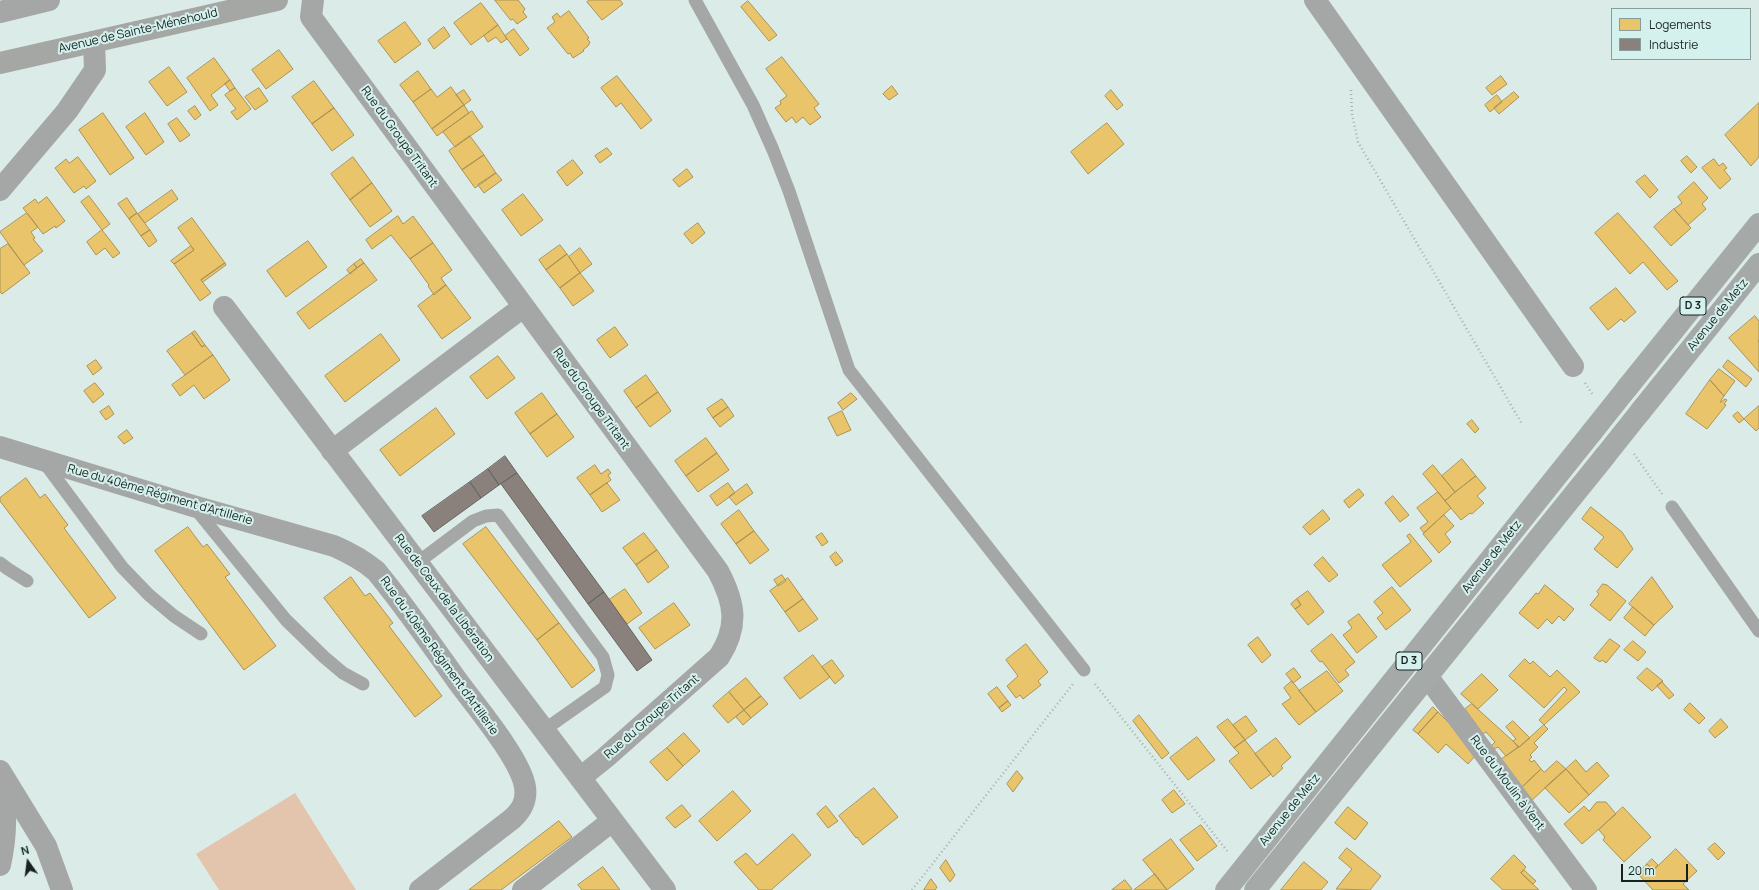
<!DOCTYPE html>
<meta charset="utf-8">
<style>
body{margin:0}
#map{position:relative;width:1759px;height:890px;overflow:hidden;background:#dbebe8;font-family:Manrope,sans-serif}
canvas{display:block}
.legend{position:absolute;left:1611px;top:8px;width:140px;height:52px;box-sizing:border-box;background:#d5f1ed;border:1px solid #899e9b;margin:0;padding:5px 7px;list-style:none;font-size:12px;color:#172220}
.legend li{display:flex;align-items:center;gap:8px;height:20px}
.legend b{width:20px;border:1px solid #899e9b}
.north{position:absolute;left:8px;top:842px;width:40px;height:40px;-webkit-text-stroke:3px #d5f1ed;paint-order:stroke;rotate:346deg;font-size:11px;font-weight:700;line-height:16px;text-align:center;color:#172220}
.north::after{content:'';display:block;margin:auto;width:14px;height:18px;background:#172220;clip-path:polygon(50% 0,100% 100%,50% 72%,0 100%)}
.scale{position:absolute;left:1621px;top:864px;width:67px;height:18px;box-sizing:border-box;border:2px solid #172220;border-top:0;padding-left:5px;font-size:12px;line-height:14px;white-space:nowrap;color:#172220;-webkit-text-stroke:3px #d5f1ed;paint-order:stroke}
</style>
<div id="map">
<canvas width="1759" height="890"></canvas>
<ul class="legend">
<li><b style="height:11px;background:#e9c46a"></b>Logements</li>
<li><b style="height:11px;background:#8a817c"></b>Industrie</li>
</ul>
<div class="north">N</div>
<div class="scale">20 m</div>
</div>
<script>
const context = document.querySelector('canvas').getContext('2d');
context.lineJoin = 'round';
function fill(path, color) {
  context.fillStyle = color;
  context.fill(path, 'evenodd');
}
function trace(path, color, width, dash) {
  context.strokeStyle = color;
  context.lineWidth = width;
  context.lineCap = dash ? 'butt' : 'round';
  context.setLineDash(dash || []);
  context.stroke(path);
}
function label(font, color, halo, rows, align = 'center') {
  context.font = font + ' Manrope,sans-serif';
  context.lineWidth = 4;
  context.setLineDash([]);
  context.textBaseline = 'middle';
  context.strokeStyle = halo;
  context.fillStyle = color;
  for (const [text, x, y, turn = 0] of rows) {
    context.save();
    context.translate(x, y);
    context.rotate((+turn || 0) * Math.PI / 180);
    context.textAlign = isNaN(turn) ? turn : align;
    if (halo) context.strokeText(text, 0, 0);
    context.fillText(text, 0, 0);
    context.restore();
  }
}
const green = new Path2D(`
 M295 793 356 890H219L196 854Z`);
const homes = new Path2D(`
 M495 0H518L525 9 523 12 527 17 517 24 513 19 511 20Z
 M590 0H620L623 4 602 20 587 2Z
 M748 1 777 35 769 41 741 7Z
 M481 3 498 25 471 45 454 23Z
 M569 11 589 38 587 39 590 42 588 46 583 50 584 51 573 58 570 53 568 54 547 28 555 22 552 17 557 13 560 17Z
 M405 22 421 44 395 63 378 41Z
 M498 25 507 39 501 43 496 37 488 42 484 36Z
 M444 27 450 36 434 49 428 40Z
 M514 29 529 49 520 56 505 36Z
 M279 50 293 69 266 89 252 70Z
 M782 57 819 104 814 108 821 117 810 125 803 117 796 123 792 117 786 122 775 108 781 104 780 101 787 96 766 69Z
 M214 58 230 80 211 95 218 105 210 111 187 78Z
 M169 67 187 92 167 106 149 82Z
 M418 71 431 89 413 102 400 85Z
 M617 76 652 120 641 129 621 103 616 107 601 88Z
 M1501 76 1507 84 1492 95 1486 88Z
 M230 80 235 88 230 91 225 84Z
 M314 81 334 108 312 124 292 97Z
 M892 86 898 94 889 100 883 94Z
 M451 87 464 105 432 129 413 102 431 89 437 97Z
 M235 88 251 109 237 120 231 112 236 109 225 95Z
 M259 88 268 101 255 110 245 97Z
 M464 90 471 100 464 105 456 95Z
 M1111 90 1123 105 1117 110 1105 96Z
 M1514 92 1519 97 1499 114 1494 108Z
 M1497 95 1502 102 1490 112 1485 105Z
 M1759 103V157L1751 166 1725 135Z
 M464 105 469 113 437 136 432 129Z
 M195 106 201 115 195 120 188 111Z
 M334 108 354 135 332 151 312 124Z
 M472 111 483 127 455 147 443 132Z
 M103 113 134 158 110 175 79 130Z
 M145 113 164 142 146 155 126 127Z
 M177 118 190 135 180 142 168 124Z
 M1107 123 1124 144 1088 174 1071 152Z
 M470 136 484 155 462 170 449 151Z
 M607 148 612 154 600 163 595 156Z
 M484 155 496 173 475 188 462 170Z
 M1687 156 1697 167 1691 173 1681 161Z
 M78 157 96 181 86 189 84 186 74 193 55 168 66 159 69 163Z
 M353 157 372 183 350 200 331 174Z
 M1714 159 1719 166 1723 163 1727 168 1724 170 1731 179 1720 189 1702 168Z
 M573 160 583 173 567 186 557 172Z
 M687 169 693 177 679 187 673 180Z
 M496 173 502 180 484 193 478 185Z
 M1645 175 1658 190 1650 198 1636 182Z
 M1694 182 1708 198 1702 204 1706 209 1688 225 1674 209 1682 203 1678 197Z
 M372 183 392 211 370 227 350 200Z
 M172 190 178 199 145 223 138 214Z
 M523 194 543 220 521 236 502 210Z
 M89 196 110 224 102 230 81 202Z
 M47 197 65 221 56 228 55 226 43 234 23 208 35 199 38 203Z
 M127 198 137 213 129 219 118 204Z
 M1674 209 1691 228 1671 246 1654 227Z
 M27 213 38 227 31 232 35 238 33 239 43 251 24 265 0 232Z
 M137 213 150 230 141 236 129 219Z
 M1618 213 1678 281 1667 290 1643 262 1630 274 1595 233Z
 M398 216 403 224 413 216 433 243 410 259 391 235 372 249 366 240Z
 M192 218 225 263 201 280 211 293 200 301 174 264 194 250 178 228Z
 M698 223 705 233 692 244 684 234Z
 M102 230 120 253 113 258 105 248 96 255 87 242Z
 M150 230 157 241 149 247 141 236Z
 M308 241 327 267 286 297 267 271Z
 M433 243 452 270 441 278 446 285 434 295 428 286 429 285 410 259Z
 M8 244 30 273 2 294 0 292V249Z
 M560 245 567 254 546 270 539 260Z
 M191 246 194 250 174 264 171 261Z
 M580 248 592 264 580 273 569 257Z
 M567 254 580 273 560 288 546 270Z
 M361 259 364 263 357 268 354 264Z
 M225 263 226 265 207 279 203 282 201 280Z
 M364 263 377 280 309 329 297 313Z
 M354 264 357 268 350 274 347 270Z
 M580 273 594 291 573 306 560 288Z
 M446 285 471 318 442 339 418 306Z
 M1616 288 1636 312 1624 322 1621 319 1608 330 1590 308Z
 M1755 316 1759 321V340L1758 341 1759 343V372L1729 338Z
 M615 327 628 345 610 358 597 340Z
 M195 331 205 345 202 347 192 333Z
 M192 333 202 347 205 345 213 355 185 375 167 351Z
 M381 334 400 360 345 402 325 376Z
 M213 355 230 380 204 399 194 385 180 396 172 385Z
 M498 356 515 378 487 399 470 377Z
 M96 360 102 368 93 375 87 366Z
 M1728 360 1752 379 1746 387 1723 367Z
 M1719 369 1735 381 1724 396 1710 380Z
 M646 375 658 392 636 408 624 391Z
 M1710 380 1724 396 1720 402H1721L1725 399 1727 400 1724 404 1726 405 1707 429 1686 414Z
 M95 383 104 394 93 403 84 391Z
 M658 392 671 411 650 427 636 408Z
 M542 393 557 414 530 434 515 413Z
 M851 393 857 399 843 410 838 403Z
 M722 399 728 407 713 418 707 409Z
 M109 406 114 414 106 420 100 412Z
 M1759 406V428L1756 431 1744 419Z
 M728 407 734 416 720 427 713 418Z
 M436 408 455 434 400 476 380 450Z
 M842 411 851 430 837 436 828 418Z
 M1738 412 1744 419 1739 423 1733 416Z
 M557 414 574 437 547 457 530 434Z
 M1472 420 1479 429 1475 433 1467 424Z
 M127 430 133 438 124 444 118 437Z
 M706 438 717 453 686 476 675 461Z
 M717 453 729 470 698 492 686 476Z
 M1462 459 1476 476 1455 492 1442 476Z
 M595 465 601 474 608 469 611 473 608 475 611 480 590 495 577 478Z
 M1433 465 1455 492 1445 501 1423 474Z
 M1476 476 1486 488 1477 496 1484 503 1472 514 1470 513 1461 520 1445 501Z
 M26 478 40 498 45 494 68 525 64 528 116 598 89 618 0 501V498Z
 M607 483 620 500 602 512 590 495Z
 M728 483 735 493 717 506 710 496Z
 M747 484 753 493 736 505 729 497Z
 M1359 489 1364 495 1349 508 1344 501Z
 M1438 492 1451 508 1424 533 1420 528 1428 522 1417 508Z
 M1393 496 1409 515 1400 522 1385 503Z
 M1591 507 1622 532 1633 549 1617 568 1594 549 1604 537 1582 519Z
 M739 510 754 531 736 544 721 524Z
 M1323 510 1330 519 1310 535 1303 527Z
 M1444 515 1454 526 1445 534 1451 542 1439 553 1423 534Z
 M188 527 203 547 207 544 230 574 225 577 276 646 244 670 155 551Z
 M486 527 559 623 537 640 463 544Z
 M754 531 769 550 750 564 736 544Z
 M644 533 657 550 636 565 623 548Z
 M822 533 828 542 822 546 816 537Z
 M1410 534 1432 561 1400 587 1382 565 1411 542 1407 536Z
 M657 550 669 567 648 583 636 565Z
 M836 552 843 561 836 566 830 557Z
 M1323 557 1338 575 1329 582 1314 565Z
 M782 575 786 581 778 586 774 580Z
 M351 577 365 596 370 593 393 623 389 626 442 696 415 717 324 598Z
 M1652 577 1673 607 1654 625 1629 604Z
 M788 578 803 599 785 612 770 591Z
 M1603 584 1607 585 1626 601 1610 621 1590 605 1599 594 1597 592Z
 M1545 585 1574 609 1564 621 1559 616 1552 624 1547 619 1538 629 1519 613 1536 593 1538 594Z
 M1392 587 1411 610 1386 630 1377 618 1383 613 1374 602Z
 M625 589 642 613 627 624 609 600Z
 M1308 591 1324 612 1308 625 1295 609 1301 605 1297 599Z
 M803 599 818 619 799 632 785 612Z
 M1297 599 1301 605 1295 609 1291 604Z
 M674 603 690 625 655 649 639 628Z
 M1633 607 1654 625 1645 636 1624 618Z
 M1359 614 1377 637 1357 653 1343 635 1352 628 1348 622Z
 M559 623 595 670 572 688 537 640Z
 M1332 634 1355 662 1345 670 1349 675 1339 683 1322 661 1320 662 1311 651Z
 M1258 637 1271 655 1262 663 1248 645Z
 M1610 639 1620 646 1606 663 1602 660 1600 662 1594 658Z
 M1633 641 1646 652 1638 661 1624 650Z
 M1026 644 1048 672 1038 681 1041 685 1023 699 1020 695 1016 698 1007 686 1018 676 1006 660Z
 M813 655 830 677 800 699 784 678Z
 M1525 659 1530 664 1533 661 1550 677 1557 670 1580 692 1544 725 1539 720 1567 690 1564 687 1544 708 1509 676Z
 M832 660 844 676 835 684 822 667Z
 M1294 668 1301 677 1293 683 1286 674Z
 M1647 668 1663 681 1652 691 1637 678Z
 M1327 671 1343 691 1316 712 1299 691Z
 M1482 674 1498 690 1478 709 1461 694Z
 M746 678 761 696 744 710 729 692Z
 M1292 681 1316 712 1299 725 1282 704 1291 698 1284 688Z
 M1662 682 1674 695 1669 699 1657 686Z
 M997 687 1008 701 999 708 988 694Z
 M729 692 744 710 728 723 713 706Z
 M761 696 768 704 751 718 744 710Z
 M1008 701 1011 705 1002 712 999 708Z
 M1690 703 1705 718 1699 724 1684 710Z
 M1472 704 1513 741 1518 747 1506 756 1498 747 1494 749 1491 746 1495 742 1486 732 1483 734 1465 709Z
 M1433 707 1438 712 1418 734 1413 730Z
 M744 710 751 718 743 725 736 717Z
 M1438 712 1450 724 1475 756 1468 764 1446 744 1438 753 1418 734Z
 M1139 715 1169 753 1162 759 1133 721Z
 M1246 716 1257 731 1245 740 1233 725Z
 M1228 719 1245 740 1234 748 1217 727Z
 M1721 719 1728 727 1715 738 1709 731Z
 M1513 721 1530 738 1519 747 1513 741 1516 739 1506 727Z
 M1544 725 1548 729 1534 743 1538 747 1530 755 1532 757 1529 760 1532 762 1534 760 1541 769 1522 787 1501 759 1519 747Z
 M684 733 700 751 683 766 667 748Z
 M1197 737 1215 760 1188 780 1170 758Z
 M1276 738 1291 757 1281 766 1283 768 1273 777 1255 754Z
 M1245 740 1271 774 1251 789 1229 761 1239 753 1234 748Z
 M667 748 683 766 667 781 650 762Z
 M1576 760 1586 772 1597 762 1609 776 1589 795 1566 769Z
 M1557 761 1566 769 1531 801 1522 787 1541 769 1544 772Z
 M1566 769 1589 795 1569 813 1545 788Z
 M1017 771 1023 778 1013 792 1007 784Z
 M874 788 898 817 863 845 857 837 856 838 839 816Z
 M1174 790 1185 804 1172 813 1162 800Z
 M733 791 751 811 717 841 699 821Z
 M1597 802H1606L1616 814 1582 844 1564 824 1584 806 1589 811Z
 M682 805 691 816 675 828 666 818Z
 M826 806 838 821 828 828 817 814Z
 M1348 807 1368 823 1355 840 1335 823Z
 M1623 807 1651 837 1624 862 1603 840 1605 837 1599 830Z
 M559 821 572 837 501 890H469Z
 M1201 825 1217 846 1197 861 1180 840Z
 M793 834 811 855 771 890H759L734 862 746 853 757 865Z
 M1171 839 1194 869 1167 890 1143 860Z
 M1715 843 1725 853 1718 860 1708 849Z
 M1347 848 1381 876 1370 890 1336 889 1352 869 1339 858Z
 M1676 849 1697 871 1683 884 1689 890H1653L1637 873 1647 864 1653 870Z
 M1514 855 1526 867 1521 873 1539 890H1503L1491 879Z
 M1652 859 1658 865 1653 870 1647 864Z
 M946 860 955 875 950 882 940 868Z
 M1304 862 1328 882 1321 890H1281Z
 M603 867 620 890H582L578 885Z
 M1524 870 1536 881 1533 884 1521 873Z
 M1155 874 1167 890H1134Z
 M931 879 937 887 935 890H924Z
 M1125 880 1132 889 1130 890H1112Z`);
const industry = new Path2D(`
 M505 456 517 473 499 485 488 469Z
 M488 469 499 485 481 498 470 482Z
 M517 473 604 592 588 604 501 484Z
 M470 482 481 498 434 532 422 516Z
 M604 592 652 660 637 671 588 604Z`);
const path = new Path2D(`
 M1351 90 1352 114 1358 142 1522 424
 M1585 383 1593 395
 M1634 454 1662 494
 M1095 684 1228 852
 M912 890 1073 684`);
const service = new Path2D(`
 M695 0 753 105 773 150 789 191 849 370 1084 670
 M44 462 122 567 149 595 174 616 201 634
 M194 507 286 620 324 657 343 673 363 684
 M1672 507 1759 631
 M0 563 8 569 27 581
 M417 563 473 521 486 516 498 515 603 657 608 675 605 687 544 730`);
const minor = new Path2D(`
 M313 0 311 17 718 571C735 603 739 626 719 657L605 758 580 778
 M1315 0 1573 366
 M0 12 49 0
 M0 190 67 111 95 70 94 42
 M224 307 665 890
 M0 447 193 506 334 546C350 553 363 560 376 571 405 606 430 643 456 679 474 704 521 759 525 787 527 801 522 810 512 819L420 890
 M332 451 523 307
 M1427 676 1586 890
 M0 771 46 846 62 890
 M0 865C7 833 6 811 2 779
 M523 890 612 821`);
const secondary = new Path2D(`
 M0 63 277 0`);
const primary = new Path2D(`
 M1627 388 1759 224
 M1640 412 1759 264
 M1226 890 1592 432
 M1255 890 1605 456`);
const primaryBridge = new Path2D(`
 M1592 432 1627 388
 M1605 456 1640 412`);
const shields = [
 [1693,306,26],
 [1409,661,26]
];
const shieldNames = [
 ["D 3",1693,306],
 ["D 3",1409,661]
];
const streetNames = [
 ["Avenue de Sainte-Ménehould",138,31,-13],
 ["Rue du Groupe Tritant",399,137,54],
 ["Avenue de Metz",1718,315,-51],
 ["Rue du Groupe Tritant",591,399,54],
 ["Rue du 40ème Régiment d'Artillerie",160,495,16],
 ["Avenue de Metz",1492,557,-52],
 ["Rue de Ceux de la Libération",444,598,53],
 ["Rue du 40ème Régiment d'Artillerie",439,656,54],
 ["Rue du Groupe Tritant",652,717,-41],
 ["Rue du Moulin à Vent",1507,783,53],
 ["Avenue de Metz",1290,810,-51]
];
fill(green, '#e3c4ad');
fill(homes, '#e9c46a');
trace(homes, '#aa9354', 1);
fill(industry, '#8a817c');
trace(industry, '#686460', 1);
trace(path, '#a9b0ad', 2.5, [1, 3]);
trace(service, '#a5a7a6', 13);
trace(minor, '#a5a7a6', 22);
trace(secondary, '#a4a7a4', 22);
trace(primary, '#a5aaa8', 22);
trace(primaryBridge, '#a5aaa8', 22);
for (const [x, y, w] of shields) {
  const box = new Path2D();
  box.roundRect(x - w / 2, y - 9, w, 18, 3);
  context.fillStyle = '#d5f1ed';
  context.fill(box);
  trace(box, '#172220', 1);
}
label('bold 11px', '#172220', null, shieldNames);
label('12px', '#172220', '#d5f1ed', streetNames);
</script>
